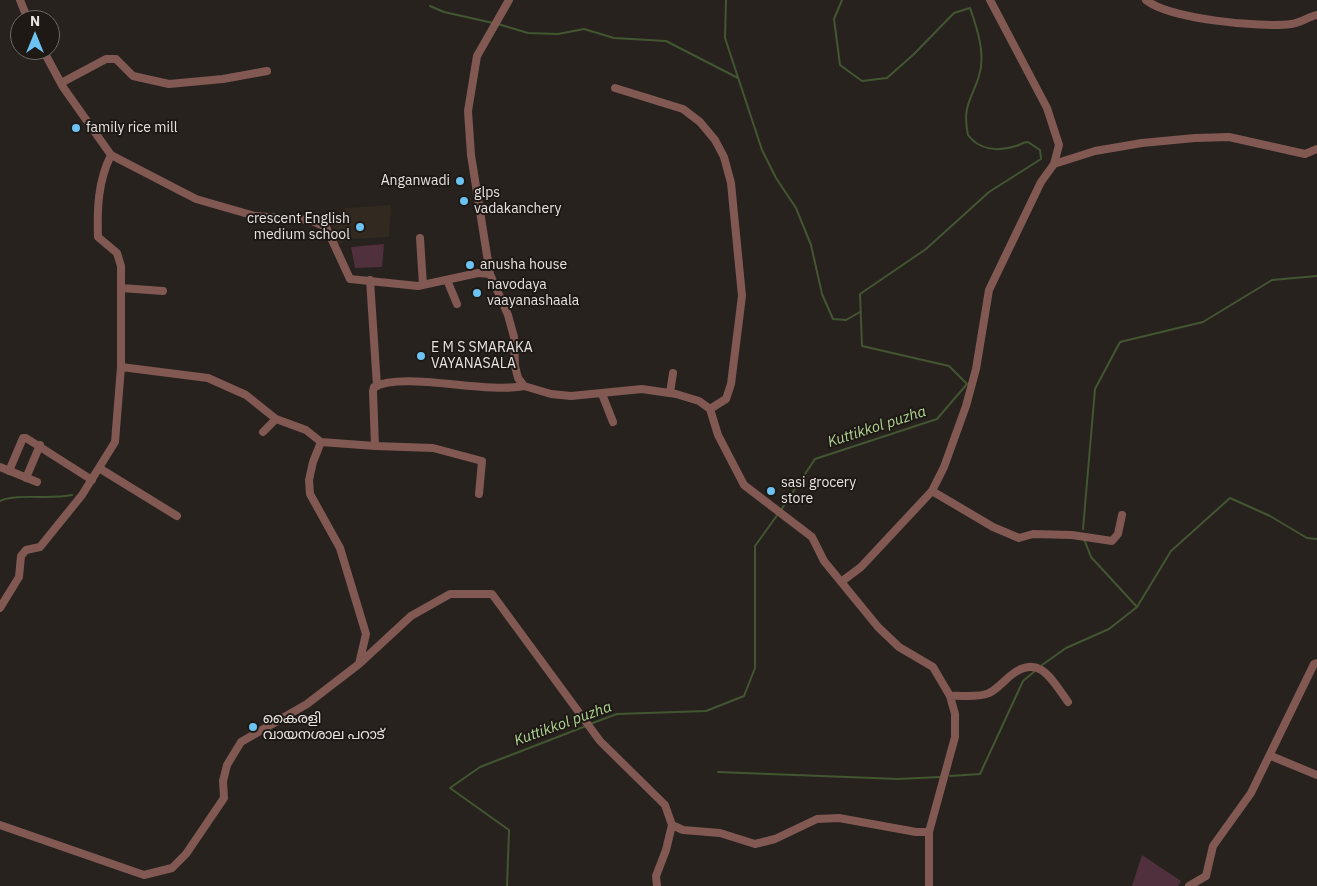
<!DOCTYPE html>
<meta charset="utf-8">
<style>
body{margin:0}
#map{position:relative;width:1317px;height:886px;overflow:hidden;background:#27221e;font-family:"IBM Plex Sans",sans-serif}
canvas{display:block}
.north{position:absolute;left:10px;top:10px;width:50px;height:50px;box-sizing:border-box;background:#1e1915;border:1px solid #6e6a66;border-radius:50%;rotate:0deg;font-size:14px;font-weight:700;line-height:20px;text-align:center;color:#e7e3e0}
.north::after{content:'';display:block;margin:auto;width:18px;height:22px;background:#6cc3f2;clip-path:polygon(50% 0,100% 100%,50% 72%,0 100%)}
</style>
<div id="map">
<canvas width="1317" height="886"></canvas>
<div class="north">N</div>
</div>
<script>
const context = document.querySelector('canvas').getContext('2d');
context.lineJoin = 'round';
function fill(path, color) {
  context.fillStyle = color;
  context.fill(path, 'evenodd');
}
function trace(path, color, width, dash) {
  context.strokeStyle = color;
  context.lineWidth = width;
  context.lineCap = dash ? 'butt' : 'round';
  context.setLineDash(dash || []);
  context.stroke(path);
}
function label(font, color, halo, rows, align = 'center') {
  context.font = font + ' "IBM Plex Sans","Noto Sans Malayalam",sans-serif';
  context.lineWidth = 4;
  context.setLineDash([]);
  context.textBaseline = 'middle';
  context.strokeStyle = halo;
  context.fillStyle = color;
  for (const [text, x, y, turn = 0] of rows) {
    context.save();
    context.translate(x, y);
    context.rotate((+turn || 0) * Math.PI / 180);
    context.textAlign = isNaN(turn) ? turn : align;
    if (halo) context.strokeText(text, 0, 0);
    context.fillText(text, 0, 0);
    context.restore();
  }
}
const built = new Path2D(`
 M391 205 389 237 349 239 339 244 329 218 346 208Z`);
const green = new Path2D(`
 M384 244 382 267 355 268 351 247Z
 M1142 855 1181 881 1178 886H1132Z`);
const stream = new Path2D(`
 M726 0 725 38 762 150 776 178 796 208 811 245 822 294 833 319 846 320 860 312
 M430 6 444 12 493 23
 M498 24 528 33 558 34 584 29 614 38 666 41 738 78
 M0 501C18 493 49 500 72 495
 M781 510 815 459 937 419 967 384 949 366 862 346 860 294 926 249 989 192 1041 159 1040 150 1028 142C1023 142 1020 145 1016 146 998 152 979 150 968 135 962 106 971 101 979 76 986 54 977 28 970 8L954 13 914 54 887 78 862 81 840 65 834 19 842 0
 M1083 529 1095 389 1120 342 1203 322 1272 280 1317 276
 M1137 607 1171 551 1230 498 1270 516 1307 538 1317 539
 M1042 665 1066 648 1109 629 1137 607 1091 557 1084 539
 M590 724 617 714 706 711 744 696 755 668V546L778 514
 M718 772 898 779 940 777
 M950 776 980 774 1023 681 1035 671
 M507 886 509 830 450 788 480 767 586 726`);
const minor = new Path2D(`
 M20 0 28 20
 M990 0 1047 108 1059 145 1054 164
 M1146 0C1170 19 1260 28 1291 24 1300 23 1308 17 1317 15
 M43 50 63 87 111 155 196 199 255 216 310 220 326 227 350 279 418 286 478 273 490 274 508 315 514 337 515 366 518 378 524 386 551 394 571 396 642 389 676 394 699 401 710 409 718 435 744 485 812 537 824 561 878 627 899 647 933 667 950 696 955 714V737L929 832V886
 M61 83 106 59H116L133 76 169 84 223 79 267 71
 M615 88 683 109 700 122 715 140 724 157 731 183 742 296 731 384 726 399 710 409
 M420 238 423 285
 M490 274 471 155 468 111 477 56 509 0
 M370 280 377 386
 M447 280 457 304
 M121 288 163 291
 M121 367 208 378 246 395 276 419 306 430 321 442
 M670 393 673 373
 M602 394 613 422
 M263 432 276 419
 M375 446 433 448 482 461 479 494
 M0 467 37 482
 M99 468 177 516
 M9 471 23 438H26L92 480
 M26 478 40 445
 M932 491 993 527 1019 538 1033 534 1072 535 1112 541 1118 534 1122 515
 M841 582 861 567 932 491 944 467 966 406 976 369 989 290 1041 182 1054 164 1095 151 1142 143 1195 138 1229 137 1305 154 1317 149
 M0 608 19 577 21 556 26 550 40 547 82 495 115 442 121 367V266L117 253 98 237C97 209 98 181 111 155
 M359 664 411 616 450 594H492L600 741 665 805 672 825 666 850 656 876 657 886
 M950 696C961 695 979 698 989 693 996 690 1004 681 1010 676 1039 652 1052 680 1068 702
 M1271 756 1317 775
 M0 825 144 875 172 868 186 854 224 798 223 781 227 765 241 742 307 704 359 664 366 634 340 548 310 494 309 480 313 462 321 442 375 446 373 391 374 387C404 371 484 394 524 386
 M672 825 683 830 720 833 755 844 775 839 817 819 839 818 916 832H929
 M1189 886 1206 876 1213 846 1251 793 1314 664 1317 663`);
const markers = [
 [76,128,5,"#6cc3f2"],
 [460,181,5,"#6cc3f2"],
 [464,201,5,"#6cc3f2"],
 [360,227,5,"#6cc3f2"],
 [470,265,5,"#6cc3f2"],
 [477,293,5,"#6cc3f2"],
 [421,356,5,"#6cc3f2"],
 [771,491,5,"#6cc3f2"],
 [253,727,5,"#6cc3f2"]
];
const poiNames = [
 ["family rice mill",86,128],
 ["Anganwadi",450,181,"right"],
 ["glps",474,193],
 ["vadakanchery",474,209],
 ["crescent English",350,219,"right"],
 ["medium school",350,235,"right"],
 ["anusha house",480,265],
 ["navodaya",487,285],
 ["vaayanashaala",487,301],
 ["E M S SMARAKA",431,348],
 ["VAYANASALA",431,364],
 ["sasi grocery",781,483],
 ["store",781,499],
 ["കൈരളി",263,719],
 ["വായനശാല പറാട്",263,735]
];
const waterNames = [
 ["Kuttikkol puzha",877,427,-18],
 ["Kuttikkol puzha",563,724,-20]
];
fill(built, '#322920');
fill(green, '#51303d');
trace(stream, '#425631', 2);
trace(minor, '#815852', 8);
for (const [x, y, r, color] of markers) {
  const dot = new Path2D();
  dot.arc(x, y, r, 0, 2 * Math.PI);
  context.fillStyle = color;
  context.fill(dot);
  trace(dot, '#1e1915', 2);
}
label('14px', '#e7e3e0', '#1e1915', poiNames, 'left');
label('italic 15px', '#b0d494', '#1e1915', waterNames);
</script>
